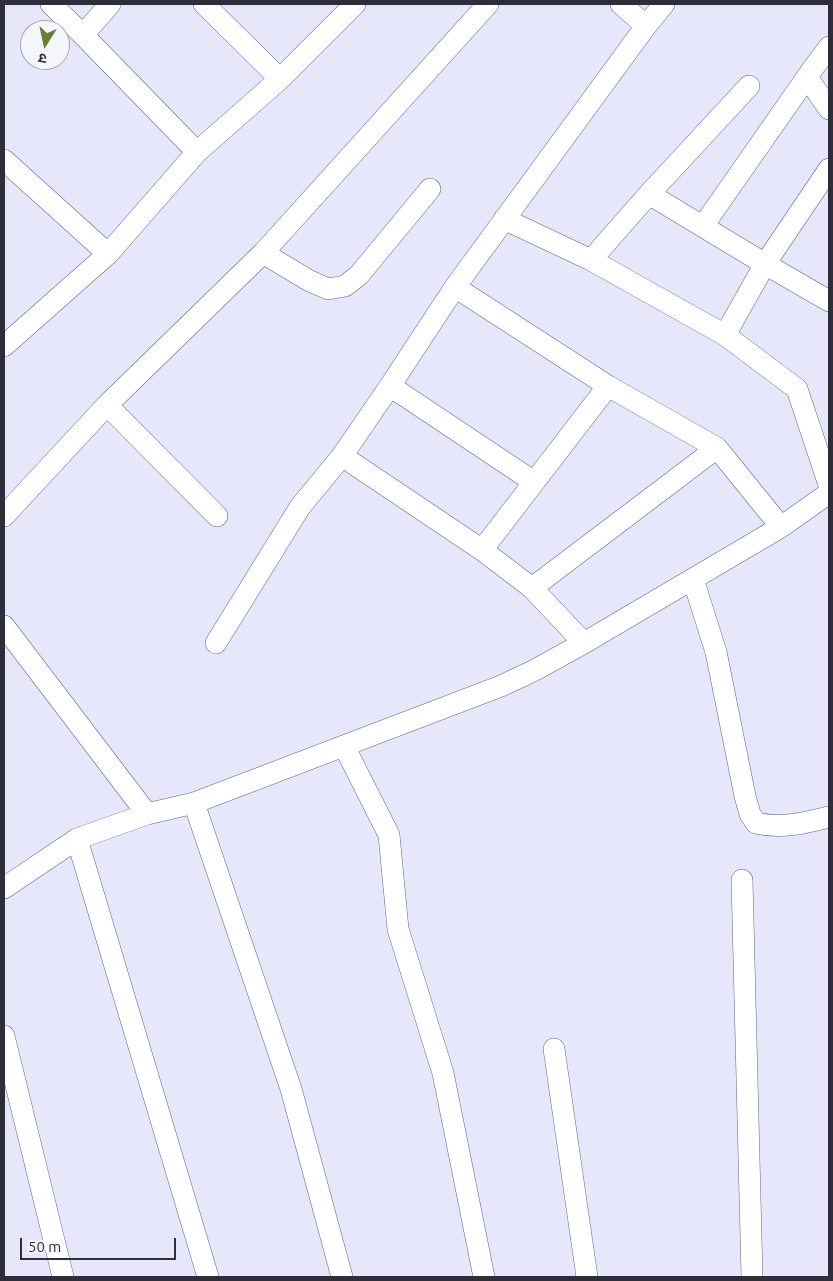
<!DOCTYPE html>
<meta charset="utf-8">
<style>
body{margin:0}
#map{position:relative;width:833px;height:1281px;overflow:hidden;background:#e6e7fb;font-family:Ubuntu,"Noto Sans Devanagari",sans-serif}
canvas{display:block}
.frame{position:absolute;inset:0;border:5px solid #2e2e3b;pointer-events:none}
.north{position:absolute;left:20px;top:20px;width:50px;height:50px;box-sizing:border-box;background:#f5f5fc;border:1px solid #a5a5af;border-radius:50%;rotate:190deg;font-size:14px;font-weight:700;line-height:20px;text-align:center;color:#2e2e3b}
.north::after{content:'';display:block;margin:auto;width:18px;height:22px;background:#677f32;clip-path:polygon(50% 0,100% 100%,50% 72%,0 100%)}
.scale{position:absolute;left:20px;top:1238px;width:156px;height:22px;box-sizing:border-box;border:2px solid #2e2e3b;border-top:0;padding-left:6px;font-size:15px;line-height:18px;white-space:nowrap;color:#2e2e3b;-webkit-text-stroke:4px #f5f5fc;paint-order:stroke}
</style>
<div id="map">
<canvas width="833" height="1281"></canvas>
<div class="frame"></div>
<div class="north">उ</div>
<div class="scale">50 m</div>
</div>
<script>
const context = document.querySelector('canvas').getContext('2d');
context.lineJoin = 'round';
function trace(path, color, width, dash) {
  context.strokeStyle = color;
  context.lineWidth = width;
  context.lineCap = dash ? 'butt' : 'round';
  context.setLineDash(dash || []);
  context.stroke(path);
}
const minor = new Path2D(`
 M51 4 83 35 197 152
 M204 4 280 79
 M621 4 646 26
 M83 35 110 4
 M807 77 829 109
 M4 160 108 254
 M649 194 765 264 829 301
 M504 219 591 260 725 335 797 389 829 485
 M703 226 814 67 829 47
 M263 253 308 280 328 289 345 286 359 275 430 189
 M591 260 649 194 749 86
 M455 287 608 386 717 448 781 527
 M725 335 765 264 829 169
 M4 346 108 254 197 152 280 79 355 4
 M390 386 534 482
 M107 405 217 516
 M342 456 482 550 532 588 584 643
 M4 516 107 405 263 253 488 4
 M482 550 608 386
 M693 579 716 652 745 796 750 814 756 823C781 829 805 823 829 817
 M532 588 717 448
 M4 626 147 814
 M216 643 300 507 342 456 390 386 455 287 646 26 664 4
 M344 746 389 835 398 929 443 1073 484 1277
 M194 803 291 1089 342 1277
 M77 839 208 1277
 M742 880 752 1277
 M4 888 77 839 147 814 194 803 501 686 533 671 584 643 781 527 829 493
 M4 1036 63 1277
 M554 1049 587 1277`);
trace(minor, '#646480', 22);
trace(minor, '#fff', 21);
</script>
